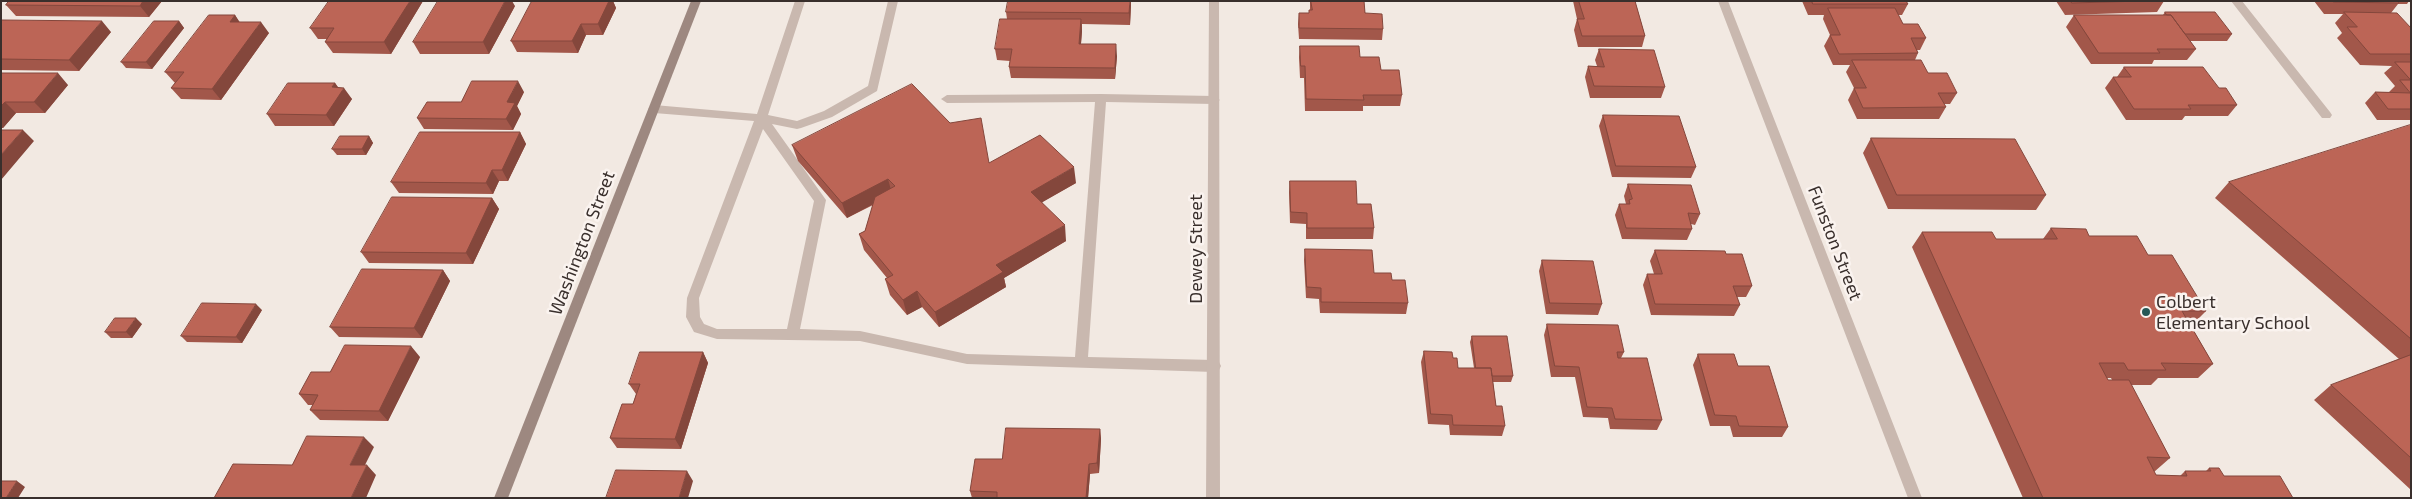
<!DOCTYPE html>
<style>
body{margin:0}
#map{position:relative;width:2412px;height:499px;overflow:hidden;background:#f2e9e2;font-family:"Exo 2",sans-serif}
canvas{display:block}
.frame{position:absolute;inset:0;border:2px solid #392f2c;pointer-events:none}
</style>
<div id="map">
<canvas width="2412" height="499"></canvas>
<div class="frame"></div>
</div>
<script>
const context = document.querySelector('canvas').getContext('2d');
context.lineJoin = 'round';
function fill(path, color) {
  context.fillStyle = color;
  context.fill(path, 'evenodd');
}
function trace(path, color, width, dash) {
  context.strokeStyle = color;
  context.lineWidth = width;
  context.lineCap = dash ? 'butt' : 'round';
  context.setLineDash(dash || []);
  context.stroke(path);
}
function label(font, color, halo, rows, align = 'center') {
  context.font = font + ' "Exo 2",sans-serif';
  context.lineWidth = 5;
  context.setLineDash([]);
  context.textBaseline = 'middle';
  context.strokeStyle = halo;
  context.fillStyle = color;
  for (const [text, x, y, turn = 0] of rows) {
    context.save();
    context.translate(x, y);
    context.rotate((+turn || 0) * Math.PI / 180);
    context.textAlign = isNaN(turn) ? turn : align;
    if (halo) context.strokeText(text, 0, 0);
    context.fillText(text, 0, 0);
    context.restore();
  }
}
const lane = new Path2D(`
 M795 1H805L768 115 797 121 824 111 868 86 888 1H898L877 91 832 117 801 128 797 129 772 124 826 200 800 329 860 331 967 354 1075 357 1095 102 947 103 941 99 947 95 1101 94 1214 96 1220 100 1214 104 1106 102 1088 357 1214 360 1219 362 1221 366 1219 370 1214 372 967 364 860 341 717 339 694 332 686 317 687 298 754 121 654 113 648 109 654 105 757 114ZM763 129 814 201 787 329H717L704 324 700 317 699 298Z`);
const street = new Path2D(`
 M1209 1H1219L1220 498H1206Z
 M1718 1H1728L1922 498H1908Z
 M2231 1H2242L2330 112 2332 115 2330 118H2322Z`);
const secondary = new Path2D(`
 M691 1H701L508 498H494Z`);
const wall = new Path2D(`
 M9 1H162L149 17 16 16 6 5Z
 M423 1 391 54 333 53 325 42 327 39H318L310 28Z
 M532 1H613L616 8 603 35H586L578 53 517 52 511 41Z
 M1310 1H1364L1365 13 1383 29 1382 40 1299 39 1298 24 1299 13H1309L1310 10Z
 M1573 1H1635L1645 36 1642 47H1578L1574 30 1577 19Z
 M1802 1H1906L1908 4 1902 15H1898L1903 24 1926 38 1920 50H1917L1918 53 1915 60 1928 73 1957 93 1950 104H1944L1946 107 1939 119H1857L1848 100 1854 88 1846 72 1850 65H1833L1824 46 1830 35 1823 19 1824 15H1808Z
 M2056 1H2164L2157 12 2065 15Z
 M2314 1H2409L2407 4H2398L2391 13 2411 28V120H2377L2365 103 2375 92H2390H2389L2395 86 2384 73 2392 66 2360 65 2337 38 2342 33 2335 23 2343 14H2324Z
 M1131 5 1130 25 1082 24V31L1081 44 1117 56 1115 79 1011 78 1009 67 1010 61 997 60 995 49 1007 19 1006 12Z
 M515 6 489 54H420L413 42Z
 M2165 12 2232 34 2227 41H2190L2196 49 2187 60H2154L2152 64H2091L2066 27 2074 15H2163Z
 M235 15 239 22 269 33 221 100 181 99 171 88 175 83 165 72Z
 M1 20 111 32 79 71 1 70Z
 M179 21 184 28 152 69 126 68 121 62Z
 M1300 46 1360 57 1381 70 1402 95 1400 106H1363V111H1305L1304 78H1300L1299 57Z
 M1599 49 1665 87 1661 98H1590L1585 77 1588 66H1597L1595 60Z
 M2124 67 2219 88 2237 105 2228 116H2185L2182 120H2126L2105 88 2113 77H2117Z
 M1 73 68 85 45 113H16L3 128H1Z
 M335 83 338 87 352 99 334 126H275L267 114Z
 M524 92 517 106 521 114 513 130 424 129 417 118 461 102Z
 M1603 115 1696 167 1691 178 1612 177 1599 126Z
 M2411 126V490L2314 400 2331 385 2399 359 2215 198 2229 182Z
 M520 132 526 144 508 181H499L493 194 399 193 391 182Z
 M369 136 373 143 366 155H337L332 149Z
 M1871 138 2046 195 2036 210 1888 209 1863 153Z
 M792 145 989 163 1076 183 1042 202 1066 241 1004 278 1006 287 939 327 922 307 907 315 890 295 885 279 887 278 864 250 859 234 865 231 873 205 847 218 798 161Z
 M1290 181 1357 204 1374 228 1373 239H1306V224L1290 223 1289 192Z
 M1628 184 1700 214 1695 225 1691 224 1692 229 1687 240 1622 239 1615 215 1619 204H1626L1624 196Z
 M492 198 499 209 473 264 369 263 361 252Z
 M2051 228 2089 236 2148 255 2206 311 2191 326 2213 364 2198 378H2158L2151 385H2131L2170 458 2154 472 2156 475 2180 476 2185 471H2206L2209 468 2224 476 2293 498H2023L1912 247 1922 232 1996 239H2043ZM2107 378H2111L2112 380H2108Z
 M1305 249 1374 273 1392 280 1408 303 1406 314 1320 313 1319 299 1306 298 1304 260Z
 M1655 250 1726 254 1752 286 1746 297H1737L1740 305 1734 316 1651 315 1643 285 1647 274H1654L1650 261Z
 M1542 260 1602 304 1598 315 1546 314 1539 271Z
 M443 270 450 281 422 338 339 337 330 327Z
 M262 310 242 343 187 342 181 336Z
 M142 324 132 338H111L105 332Z
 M1547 324 1624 352 1621 358 1662 420 1657 430 1610 429 1608 418 1583 417 1575 377H1551L1544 335Z
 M1472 336 1513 376 1511 382H1493L1496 406 1505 426 1502 436 1450 435 1449 425 1428 424 1421 362 1424 351 1453 358 1458 368H1474L1470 342Z
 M703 352 708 363 681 449 617 448 610 438 633 404 636 394 629 384Z
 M1698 354 1738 366 1788 427 1782 437H1733L1730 426H1710L1693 365Z
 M420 357 388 421 320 420 310 410 313 405H308L299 394Z
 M1100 429 1101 439 1099 473 1090 474 1088 498H972L970 491 1002 459Z`);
const shadedWall = new Path2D(`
 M143 1H162L149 17 140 6Z
 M410 1H423L391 54 384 42Z
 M505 1H512L515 6 489 54 483 42Z
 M609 1H613L616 8 603 35 598 24Z
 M1130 1H1131V5L1130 25 1129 13Z
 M235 15 243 27 230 22Z
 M1081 19 1082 31 1080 55 1079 44Z
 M102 21 111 32 79 71 69 60Z
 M179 21 184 28 152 69 146 62Z
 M261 22 269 33 221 100 212 89Z
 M581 24 586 35 578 53 572 41Z
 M1116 44 1117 56 1115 79V68Z
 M58 73 68 85 45 113 34 102Z
 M518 81 524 92 517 106 521 114 513 130 506 119 507 102Z
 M335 83 341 92 344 88 352 99 334 126 326 115 332 87Z
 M5 102 16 113 3 128 1 127V106Z
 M23 130 34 141 1 180V155Z
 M520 132 526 144 508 181 502 170Z
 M369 136 373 143 366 155 362 149Z
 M1074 167 1076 183 1034 207 1031 192Z
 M492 170 499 181 493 194 486 183Z
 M888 179 892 194 847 218 842 203Z
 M492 198 499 209 473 264 466 253Z
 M1065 225 1066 241 1004 278 1006 287 939 327 935 312 996 265Z
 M443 270 450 281 422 338 414 328Z
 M917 291 922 307 907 315 903 300Z
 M256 304 262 310 242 343 236 337Z
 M136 318 142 324 132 338 126 332Z
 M411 346 420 357 388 421 379 411Z
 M703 352 708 363 681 449 675 439Z
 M1100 429 1101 439 1099 473 1097 463Z
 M364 437 374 447 360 475 350 465Z
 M1089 464 1090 474 1088 498H1086Z
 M367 465 376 475 366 498H351Z
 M687 471 693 481 688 498H679Z
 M17 481 25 487 18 498H6Z`);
const building = new Path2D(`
 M9 1H143L140 6 6 5Z
 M329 1H410L384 42H325L334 28H310Z
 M438 1H505L483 42H413Z
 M532 1H609L598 24H581L572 41H511Z
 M1008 1H1130L1129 13 1006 12Z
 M1311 1H1364L1365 13 1382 14 1383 29 1299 28V13H1309V10H1312Z
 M1579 1H1635L1645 36H1582L1577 19H1584Z
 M1812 1H1906L1908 4H1813Z
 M2071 1H2142L2072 3Z
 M2333 1H2398L2399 3 2334 2Z
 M1828 8H1895L1903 24H1918L1926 38H1911L1918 53 1839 54 1830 35H1840Z
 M2165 12H2215L2232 34H2185L2171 15H2167Z
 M2344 12 2397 13 2411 28V54H2370L2347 27H2357Z
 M209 15H235L230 22H261L212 89 171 88 184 72H165Z
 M2074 15H2171L2196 49H2157L2160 53H2099Z
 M1000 19H1081L1079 44H1116L1115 68 1009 67 1012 49H995Z
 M1 20 102 21 69 60 1 59Z
 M154 21H179L146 62H121Z
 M1300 46H1359L1360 57H1379L1381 70H1399L1402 95H1363L1364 100 1306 99 1305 66H1301Z
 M1599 49 1654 50 1665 87 1594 86 1588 66 1604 67Z
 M1852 60H1921L1928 73H1947L1957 93H1938L1946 107 1863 108 1854 88H1866Z
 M2395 62H2411V80Z
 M2124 67H2203L2219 88H2226L2237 105H2188L2191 109H2134L2113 77H2131Z
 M1 73H58L34 102H5L1 106Z
 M2400 80H2411V109H2388L2375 92 2410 93Z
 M472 81H518L507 102 515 103 506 119 417 118 427 102H461Z
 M288 83H335L332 87 344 88 326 115 267 114Z
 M912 84 950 123 981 118 989 163 1040 135 1074 167 1031 192 1065 225 996 265 1003 272 935 312 917 291 903 300 885 279 893 275 859 234 865 231 875 197 895 186 888 179 842 203 792 145Z
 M1603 115 1679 116 1696 167 1616 166Z
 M2410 125 2411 126V339L2229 182Z
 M1 130H23L1 155Z
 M420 132H520L502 170H492L486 183 391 182Z
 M340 136H369L362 149H332Z
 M1871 138 2015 139 2046 195H1897Z
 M1290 181H1356L1357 204H1371L1374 228H1307V213L1291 212Z
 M1628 184 1691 185 1700 214 1688 213 1692 229 1626 228 1619 204H1630L1629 200 1632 199Z
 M392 197 492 198 466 253 361 252Z
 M2051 228 2086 229 2089 236H2137L2148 255H2172L2206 311H2182L2213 364 2161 363 2166 370H2128L2124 363H2099L2108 380H2129L2170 458 2147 457 2156 475 2187 476 2185 471H2211L2209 468H2219L2224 476H2280L2293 498H2043L1922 232H1992L1996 239H2057Z
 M1305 249 1372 250 1374 273H1391L1392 280H1405L1408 303 1321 302V288L1307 287Z
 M1655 250 1725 251 1726 254H1742L1752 286H1733L1740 305 1655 304 1647 274H1662Z
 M1542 260 1593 261 1602 304 1550 303Z
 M362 269 443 270 414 328 330 327Z
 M202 303 256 304 236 337 181 336Z
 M115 318H136L126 332H105Z
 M1547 324 1618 325 1624 352H1617L1618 358H1647L1662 420 1615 419 1612 408 1587 407 1579 367 1555 366Z
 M1472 336H1507L1513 376H1492L1491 368H1476Z
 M345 345 411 346 379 411 310 410 318 395 299 394 311 372H330Z
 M1424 351 1452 352 1453 358H1457L1458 368H1491L1496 406H1502L1505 426 1453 425 1452 415 1431 414Z
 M640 352H703L675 439 610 438 622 404H633L640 384H629Z
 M1698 354H1734L1738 366H1769L1788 427 1739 426 1736 416 1715 415Z
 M2411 355V458L2331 385Z
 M1006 428 1100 429 1097 463 1089 464 1086 498H997V492L970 491 975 459H1002Z
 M307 436 364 437 350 465H367L351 498H214L233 464 292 465Z
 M616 470 687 471 679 498H606Z
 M1 481H17L6 498H1Z`);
const markers = [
 [2146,312,5,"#255756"]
];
const streetNames = [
 ["Washington Street",582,243,-69],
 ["Funston Street",1835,243,69],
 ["Dewey Street",1196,249,-90]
];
const poiNames = [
 ["Colbert",2156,302],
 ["Elementary School",2156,323]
];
fill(lane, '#c9b8af');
fill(street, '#c9b8af');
fill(secondary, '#9d8880');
fill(wall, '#a2574a');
fill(shadedWall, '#84473c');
fill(building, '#bc6556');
trace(building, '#84473c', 1);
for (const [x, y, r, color] of markers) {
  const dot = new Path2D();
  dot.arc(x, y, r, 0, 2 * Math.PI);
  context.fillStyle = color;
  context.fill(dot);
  trace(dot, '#faf3ef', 2);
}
label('18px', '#392f2c', '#faf3ef', streetNames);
label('18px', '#392f2c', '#faf3ef', poiNames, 'left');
</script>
